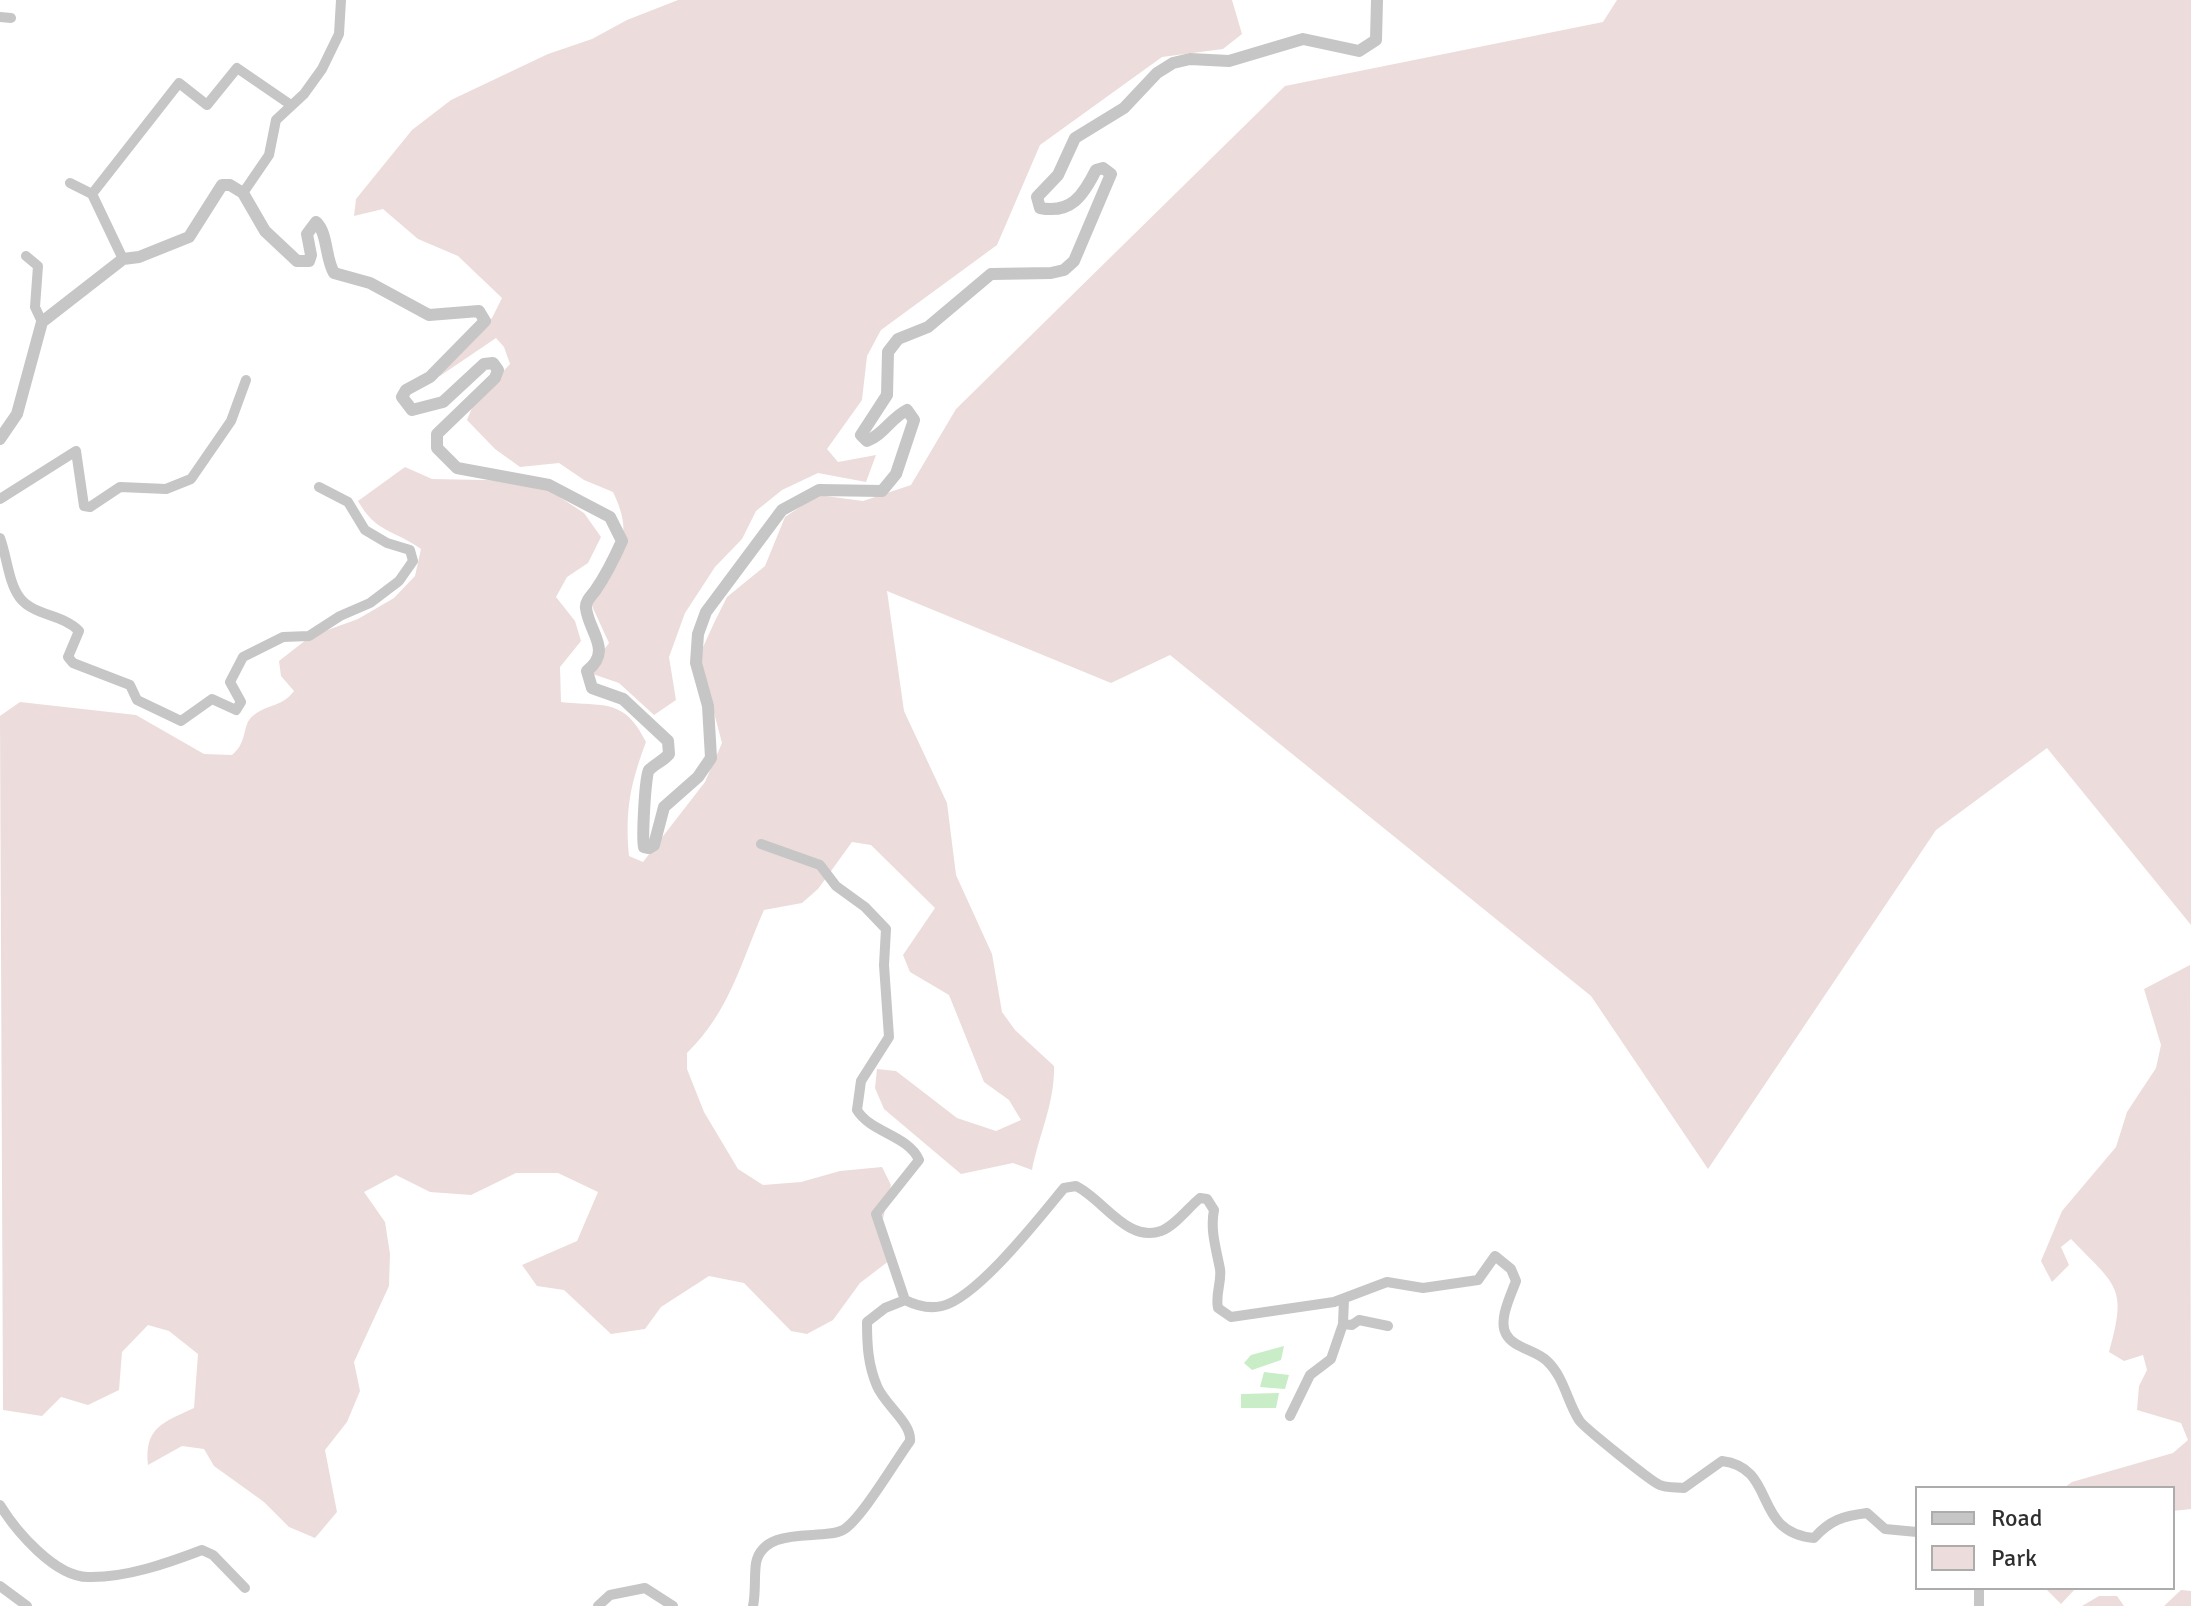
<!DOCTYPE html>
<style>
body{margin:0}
#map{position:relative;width:2191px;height:1606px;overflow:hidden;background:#fff;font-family:Signika,sans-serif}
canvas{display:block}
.legend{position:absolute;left:1915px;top:1486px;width:260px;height:104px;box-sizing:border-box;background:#fff;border:2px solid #acacac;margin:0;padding:10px 14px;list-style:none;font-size:24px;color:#2f2f2f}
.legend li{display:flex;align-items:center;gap:16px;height:40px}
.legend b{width:40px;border:2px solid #acacac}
</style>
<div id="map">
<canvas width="2191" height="1606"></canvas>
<ul class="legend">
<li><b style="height:10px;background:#c6c6c6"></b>Road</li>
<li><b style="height:22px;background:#ecdddc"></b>Park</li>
</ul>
</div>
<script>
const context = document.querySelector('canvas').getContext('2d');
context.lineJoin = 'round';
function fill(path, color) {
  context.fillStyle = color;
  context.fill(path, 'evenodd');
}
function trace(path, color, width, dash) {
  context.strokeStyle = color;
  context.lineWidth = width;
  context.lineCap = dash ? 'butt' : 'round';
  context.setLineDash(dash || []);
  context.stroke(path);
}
const green = new Path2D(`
 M678 0H1232L1242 34 1223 49 1162 57 1040 145 997 245 881 330 867 356 862 400 827 449 838 462 876 455 866 482 818 473 782 490 756 511 742 539 715 567 685 613 669 657 676 700 654 715 619 683 587 672 609 643 586 593C616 554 637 542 613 492L584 480 559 463 520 467 495 449 467 420 474 403 510 364 504 347 496 338 440 376 441 367 492 318 502 298 458 256 418 239 383 209 354 216 356 199 412 130 451 100 548 54 592 39 627 20Z
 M1617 0H2191V925L2047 748 1936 830 1708 1169 1591 996 1170 655 1111 683 887 591 904 711 947 803 956 875 992 954 1002 1012 1015 1030 1054 1066C1055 1103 1039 1134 1032 1170L1013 1163 961 1174 884 1109 875 1088 877 1069 896 1071 957 1118 996 1131 1021 1120 1009 1100 984 1082 949 995 910 972 903 955 935 908 871 845 852 842 818 889 802 903 764 910C740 964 730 1011 687 1053V1069L704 1112 738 1169 763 1185 801 1182 840 1171 882 1167 891 1185 882 1223 894 1257 860 1283 833 1320 807 1334 791 1331 744 1283 709 1276 661 1307 645 1329 611 1334 564 1290 537 1286 522 1265 577 1241 598 1192 558 1173H516L471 1195 430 1192 396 1175 364 1192 385 1222 390 1254 389 1286 354 1362 360 1391 347 1422 325 1450 337 1512 315 1538 289 1527 264 1502 214 1466 204 1449 182 1446 148 1465C144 1427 164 1422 194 1408L198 1354 169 1331 148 1325 122 1352 119 1390 88 1405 61 1397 42 1416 3 1410 0 716 20 702 136 715 204 754 232 755C249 741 241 724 254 715 268 704 282 707 294 691L281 676 279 661 311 636 358 619 394 598 415 576 421 549C393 529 376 533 358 501L405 467 432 479 535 481 584 513 601 537 588 563 567 577 556 597 575 621 581 641 560 667 561 702C603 707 624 697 646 742 630 785 625 810 629 856L643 862 705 782 722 743 699 656 714 623 727 597 765 566 785 517 818 495 863 501 911 485 956 409 1285 86 1603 22Z
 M2190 965 2191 1509 2173 1511V1488H2064L2072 1482 2173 1453 2188 1440 2181 1423 2137 1410 2139 1386 2147 1370 2143 1355 2124 1361 2109 1352C2128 1286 2116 1286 2071 1239L2061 1247 2069 1265 2052 1282 2041 1261 2062 1211 2116 1147 2127 1112 2156 1068 2161 1045 2144 989Z
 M2045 1588H2076L2061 1604Z
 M2181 1590 2191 1591V1606H2164Z
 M2099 1596H2117L2124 1606H2082Z`);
const water = new Path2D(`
 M1284 1346 1281 1360 1252 1370 1244 1363 1251 1355Z
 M1264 1372 1289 1375 1285 1389 1260 1387Z
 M1279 1393 1276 1408H1241V1394Z`);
const minor = new Path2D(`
 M0 17 11 18
 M70 183 92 194 123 259
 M243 193 269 155 276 120 304 94 322 69 339 34 341 0
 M92 194 179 83 207 105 237 68 291 105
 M26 256 38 266 35 307 42 322
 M0 499 76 451 84 506 90 507 120 487 166 489 191 479 231 421 246 380
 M0 538C7 556 8 582 20 598 34 616 63 614 79 631L68 657 73 663 130 685 137 700 181 721 212 699 236 710 241 702 230 682 243 657 283 637 309 636 340 616 370 603 399 581 413 561 410 550 387 543 365 530 348 502 319 487
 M761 844 820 865 836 886 865 907 886 929 884 965 889 1037 861 1081 857 1110C871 1133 908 1135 919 1160L876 1214 905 1300
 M1344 1299 1343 1324 1352 1325 1359 1320 1388 1326
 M1290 1416 1310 1375 1331 1359 1343 1324
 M0 1505C16 1531 55 1577 88 1577 126 1578 168 1563 202 1550L213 1555 245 1588
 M0 1586 27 1606
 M1979 1588V1606
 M598 1606 610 1595 645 1588 673 1606
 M753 1606C756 1592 754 1577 756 1563 764 1525 822 1541 843 1530 861 1520 896 1460 910 1441 912 1423 884 1404 877 1386 868 1365 867 1345 867 1322L885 1308 905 1300C917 1306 929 1309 942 1306 977 1298 1040 1217 1064 1188L1076 1186C1103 1199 1127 1243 1161 1231 1175 1226 1189 1207 1200 1198L1207 1199 1214 1210C1210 1230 1216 1248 1220 1269 1222 1282 1215 1294 1218 1308L1231 1317 1334 1302 1387 1282 1423 1288 1478 1280 1495 1256 1511 1269 1516 1281C1511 1295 1498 1320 1506 1334 1513 1348 1536 1350 1547 1361 1564 1377 1567 1401 1579 1420 1582 1426 1653 1483 1660 1485 1666 1488 1677 1487 1684 1488L1722 1461C1778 1468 1751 1532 1814 1538 1830 1520 1843 1516 1867 1513L1885 1529 1917 1532`);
const tertiary = new Path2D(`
 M0 439 17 414 42 322 123 259 139 257 189 237 222 185H230L243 193 265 231 297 261H309L311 255 307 234 316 222C328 233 325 258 334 273L370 283 429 315 479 311 485 321 430 377 406 390 402 397 412 410 443 402 484 364 493 363 498 370 495 378 437 434V448L457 468 549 485 610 517 622 541C614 559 606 575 595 591 591 596 585 602 586 608 589 633 613 650 587 671L592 688 623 699 668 741 669 754C663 761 655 764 649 770 645 775 642 839 644 847L649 848 654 845 664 807 698 777 711 758 708 706 696 663 698 634 706 612 782 510 819 490 882 491 896 474 914 420 907 410C891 418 883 435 867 441L861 435 887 395 888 352 898 339 928 327 991 274 1051 273 1064 270 1074 261 1111 174 1103 168 1096 170C1083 196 1071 214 1040 208L1037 197 1058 175 1075 138 1124 108 1157 73 1173 63 1190 59 1229 61 1303 39 1359 51 1376 40 1377 0`);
fill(green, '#ecdddc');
fill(water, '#c8edc7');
trace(minor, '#c6c6c6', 10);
trace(tertiary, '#c6c6c6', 12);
</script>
